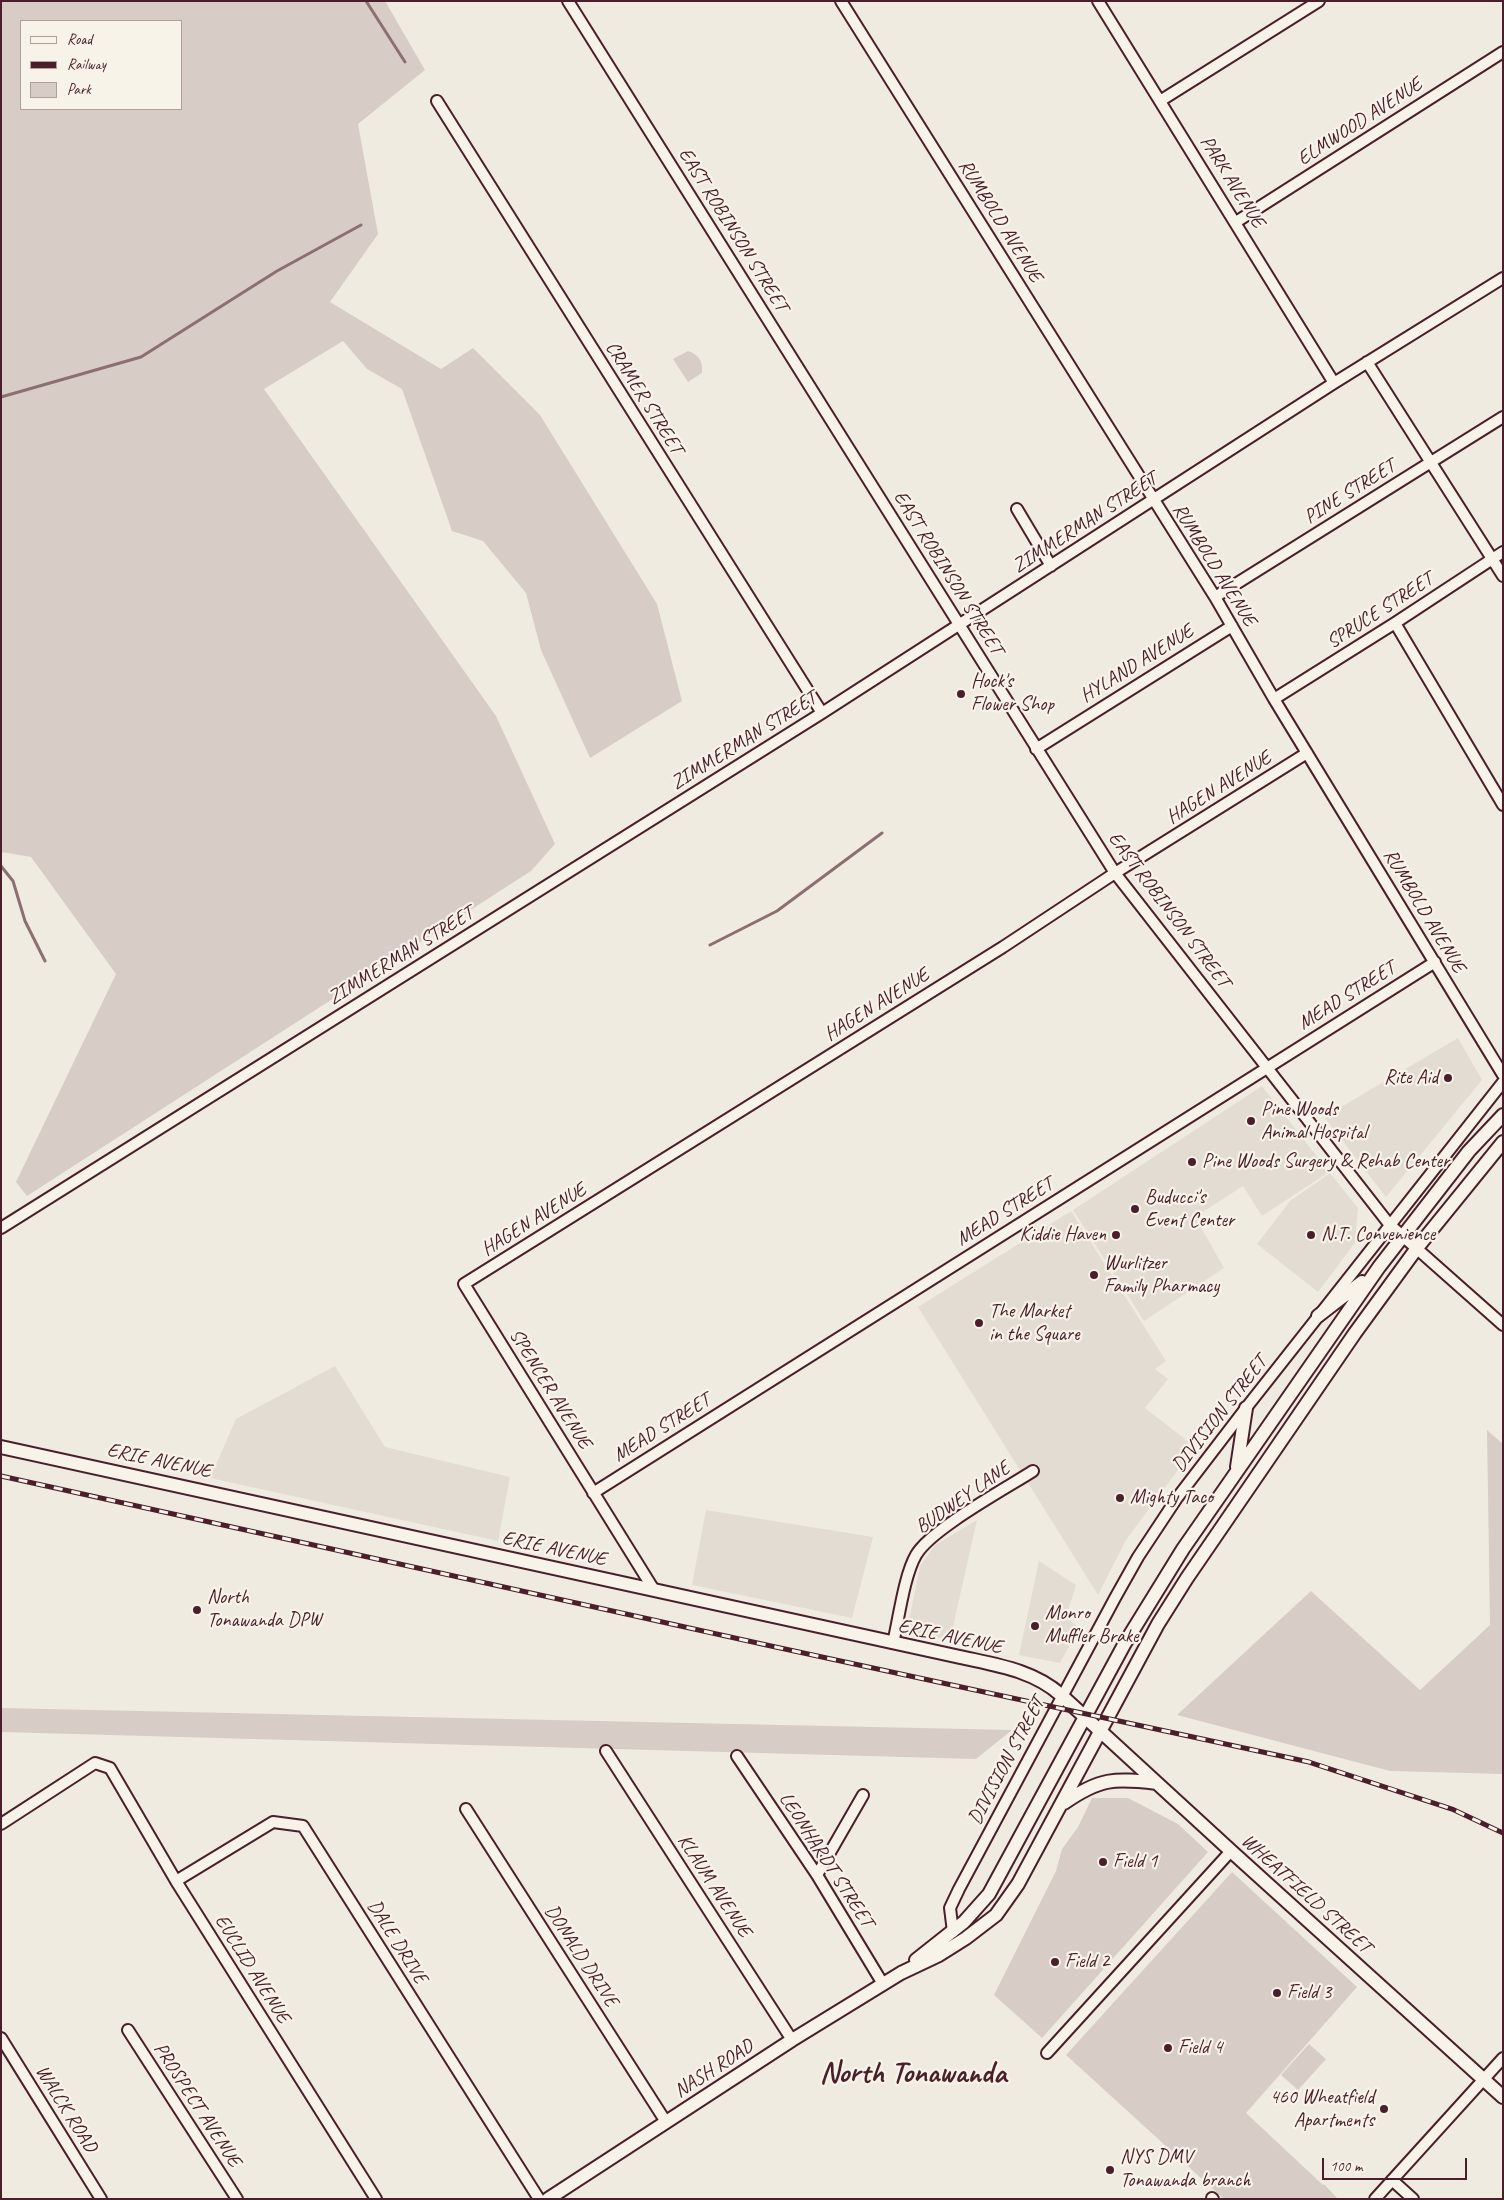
<!DOCTYPE html>
<style>
body{margin:0}
#map{position:relative;width:1504px;height:2200px;overflow:hidden;background:#f0ebe0;font-family:Caveat,sans-serif}
canvas{display:block}
.frame{position:absolute;inset:0;border:2px solid #4a1f2b;pointer-events:none}
.legend{position:absolute;left:20px;top:20px;width:162px;height:90px;box-sizing:border-box;background:#f7f3e8;border:1px solid #b29e9c;margin:0;padding:6px 9px;list-style:none;font-size:15px;color:#4a1f2b}
.legend li{display:flex;align-items:center;gap:10px;height:25px}
.legend b{width:25px;border:1px solid #b29e9c}
.scale{position:absolute;left:1322px;top:2158px;width:145px;height:22px;box-sizing:border-box;border:2px solid #4a1f2b;border-top:0;padding-left:6px;font-size:15px;line-height:18px;white-space:nowrap;color:#4a1f2b;-webkit-text-stroke:4px #f7f3e8;paint-order:stroke}
</style>
<div id="map">
<canvas width="1504" height="2200"></canvas>
<div class="frame"></div>
<ul class="legend">
<li><b style="height:6px;background:#f7f3e8"></b>Road</li>
<li><b style="height:6px;background:#4a1f2b"></b>Railway</li>
<li><b style="height:14px;background:#d8cdc6"></b>Park</li>
</ul>
<div class="scale">100 m</div>
</div>
<script>
const context = document.querySelector('canvas').getContext('2d');
context.lineJoin = 'round';
function fill(path, color) {
  context.fillStyle = color;
  context.fill(path, 'evenodd');
}
function trace(path, color, width, dash) {
  context.strokeStyle = color;
  context.lineWidth = width;
  context.lineCap = dash ? 'butt' : 'round';
  context.setLineDash(dash || []);
  context.stroke(path);
}
function label(font, color, halo, rows, align = 'center') {
  context.font = font + ' Caveat,sans-serif';
  context.lineWidth = 4.5;
  context.setLineDash([]);
  context.textBaseline = 'middle';
  context.strokeStyle = halo;
  context.fillStyle = color;
  for (const [text, x, y, turn = 0] of rows) {
    context.save();
    context.translate(x, y);
    context.rotate((+turn || 0) * Math.PI / 180);
    context.textAlign = isNaN(turn) ? turn : align;
    if (halo) context.strokeText(text, 0, 0);
    context.fillText(text, 0, 0);
    context.restore();
  }
}
const built = new Path2D(`
 M1458 1038 1482 1080 1386 1197 1324 1117Z
 M1262 1086 1329 1172 1262 1216 1243 1186 1195 1217 1224 1268 1144 1321 1073 1210Z
 M1330 1173 1358 1208 1355 1243 1318 1292 1257 1244 1290 1201Z
 M1071 1211 1166 1361 1155 1369 1168 1379 1145 1408 1195 1447 1126 1540 1098 1595 918 1307Z
 M335 1366 385 1447 510 1477 498 1541 210 1478 236 1419Z
 M706 1510 873 1537 852 1618 692 1585Z
 M977 1520 950 1640 907 1630 920 1566 935 1545Z
 M1039 1561 1076 1585 1066 1617 1079 1628 1060 1663 1019 1655Z`);
const green = new Path2D(`
 M1 1H385L425 70 358 124 378 234 330 302 441 369 473 348 540 415 657 604 682 701 590 758 541 650 526 593 483 541 452 531 402 389 367 369 343 341 264 389 496 716 555 844 531 871 27 1196 16 1182 116 974 31 857 1 852ZM21 21H181V109H21Z
 M688 351C699 355 703 361 702 373L688 382 673 359Z
 M1487 1430 1503 1444V1774L1390 1771 1177 1715 1311 1591 1420 1690 1490 1625Z
 M1 1708 1012 1730 976 1759 1 1732Z
 M1092 1798H1128L1178 1824 1208 1852 1042 2038 994 1995 1056 1871 1062 1849 1078 1827Z
 M1232 1872 1357 1987 1246 2113 1323 2185 1324 2184 1338 2199H1224L1066 2055Z
 M1309 2044 1326 2059 1298 2090 1281 2075Z`);
const stream = new Path2D(`
 M366 1 405 62
 M1 397 141 357 277 271 361 225
 M1 866 13 881 25 921 45 961
 M710 945 777 911 882 833`);
const minor = new Path2D(`
 M568 1 1115 873 1389 1224 1503 1325
 M841 1 1215 597 1274 699 1503 1075
 M1098 1 1334 383
 M437 101 822 713
 M1160 101 1319 1
 M1236 222 1503 52
 M1367 362 1503 576
 M1017 509 1051 566
 M1215 597 1503 417
 M1395 623 1503 805
 M1274 699 1395 623 1503 552
 M1036 749 1232 626
 M1 1228 822 713 1334 383 1503 278
 M593 1493 1435 962
 M654 1590 464 1284 1003 947 1115 873 1307 753
 M893 1643C899 1618 904 1576 916 1555 931 1529 1005 1489 1033 1471
 M606 1751 792 2040
 M737 1756 817 1875 883 1984
 M466 1809 666 2122
 M1 1824 95 1763 110 1768 176 1881 376 2199
 M817 1875 863 1795
 M176 1881 273 1822 303 1826 539 2199
 M953 1932 950 1908 959 1889 1115 1598 1138 1557 1177 1498 1246 1408 1503 1082
 M128 2030 237 2199
 M1 2038 101 2199
 M1047 2053 1231 1851
 M1392 2180 1413 2199
 M1212 2198 1213 2199
 M1375 2199 1503 2058`);
const major = new Path2D(`
 M1318 1316 1362 1282
 M1 1447 960 1657C996 1665 1033 1670 1061 1695L1231 1851 1503 2097
 M1237 1467 1246 1408
 M1064 1803C1100 1778 1114 1778 1157 1783
 M916 1960 964 1922 989 1894 1125 1643 1183 1549 1379 1267 1469 1151 1503 1115
 M548 2199 792 2040 901 1973 939 1955 966 1938 996 1915 1018 1884 1158 1624 1187 1578 1355 1333 1417 1248 1503 1142`);
const rail = new Path2D(`
 M1 1476 771 1646 1309 1762 1452 1809 1503 1833`);
const markers = [
 [961,694,5,"#4a1f2b"],
 [1448,1078,5,"#4a1f2b"],
 [1251,1121,5,"#4a1f2b"],
 [1192,1162,5,"#4a1f2b"],
 [1135,1209,5,"#4a1f2b"],
 [1116,1235,5,"#4a1f2b"],
 [1311,1235,5,"#4a1f2b"],
 [1094,1275,5,"#4a1f2b"],
 [979,1323,5,"#4a1f2b"],
 [1120,1498,5,"#4a1f2b"],
 [197,1610,5,"#4a1f2b"],
 [1035,1626,5,"#4a1f2b"],
 [1103,1862,5,"#4a1f2b"],
 [1055,1962,5,"#4a1f2b"],
 [1277,1993,5,"#4a1f2b"],
 [1168,2048,5,"#4a1f2b"],
 [1384,2109,5,"#4a1f2b"],
 [1110,2170,5,"#4a1f2b"]
];
const streetNames = [
 ["ELMWOOD AVENUE",1360,122,-33],
 ["PARK AVENUE",1232,182,58],
 ["RUMBOLD AVENUE",1000,221,58],
 ["EAST ROBINSON STREET",733,230,58],
 ["CRAMER STREET",644,398,58],
 ["PINE STREET",1350,492,-32],
 ["ZIMMERMAN STREET",1085,523,-33],
 ["RUMBOLD AVENUE",1214,565,58],
 ["EAST ROBINSON STREET",948,573,58],
 ["SPRUCE STREET",1380,611,-33],
 ["HYLAND AVENUE",1137,664,-32],
 ["ZIMMERMAN STREET",744,741,-32],
 ["HAGEN AVENUE",1219,788,-32],
 ["EAST ROBINSON STREET",1169,910,53],
 ["RUMBOLD AVENUE",1424,911,59],
 ["ZIMMERMAN STREET",401,956,-32],
 ["MEAD STREET",1347,996,-32],
 ["HAGEN AVENUE",877,1005,-32],
 ["MEAD STREET",1005,1212,-32],
 ["HAGEN AVENUE",534,1220,-32],
 ["SPENCER AVENUE",550,1389,58],
 ["DIVISION STREET",1220,1414,-52],
 ["MEAD STREET",662,1428,-32],
 ["ERIE AVENUE",159,1461,12],
 ["BUDWEY LANE",963,1498,-35],
 ["ERIE AVENUE",554,1549,12],
 ["ERIE AVENUE",950,1637,12],
 ["DIVISION STREET",1007,1761,-62],
 ["LEONHARDT STREET",826,1860,57],
 ["KLAUM AVENUE",714,1886,57],
 ["WHEATFIELD STREET",1306,1894,42],
 ["DALE DRIVE",397,1942,58],
 ["DONALD DRIVE",581,1956,57],
 ["EUCLID AVENUE",252,1969,58],
 ["NASH ROAD",714,2069,-33],
 ["PROSPECT AVENUE",197,2105,57],
 ["WALCK ROAD",66,2109,58]
];
const poiNames = [
 ["Hock's",971,682],
 ["Flower Shop",971,705],
 ["Rite Aid",1438,1078,"right"],
 ["Pine Woods",1261,1110],
 ["Animal Hospital",1261,1133],
 ["Pine Woods Surgery & Rehab Center",1202,1162],
 ["Buducci's",1145,1198],
 ["Event Center",1145,1221],
 ["Kiddie Haven",1106,1235,"right"],
 ["N.T. Convenience",1321,1235],
 ["Wurlitzer",1104,1264],
 ["Family Pharmacy",1104,1287],
 ["The Market",989,1312],
 ["in the Square",989,1335],
 ["Mighty Taco",1130,1498],
 ["North",207,1598],
 ["Tonawanda DPW",207,1621],
 ["Monro",1045,1614],
 ["Muffler Brake",1045,1637],
 ["Field 1",1113,1862],
 ["Field 2",1065,1962],
 ["Field 3",1287,1993],
 ["Field 4",1178,2048],
 ["460 Wheatfield",1374,2098,"right"],
 ["Apartments",1374,2121,"right"],
 ["NYS DMV",1120,2158],
 ["Tonawanda branch",1120,2181]
];
const townNames = [
 ["North Tonawanda",913,2074]
];
fill(built, '#e3dcd2');
fill(green, '#d8cdc6');
trace(stream, '#8b6f72', 3);
trace(minor, '#4a1f2b', 14);
trace(major, '#4a1f2b', 16);
trace(minor, '#f7f3e8', 10);
trace(major, '#f7f3e8', 12);
trace(rail, '#4a1f2b', 5);
trace(rail, '#f7f3e8', 3, [9]);
for (const [x, y, r, color] of markers) {
  const dot = new Path2D();
  dot.arc(x, y, r, 0, 2 * Math.PI);
  context.fillStyle = color;
  context.fill(dot);
  trace(dot, '#f7f3e8', 2);
}
label('20px', '#4a1f2b', '#f7f3e8', streetNames);
label('20px', '#4a1f2b', '#f7f3e8', poiNames, 'left');
label('bold 30px', '#4a1f2b', '#f7f3e8', townNames);
</script>
